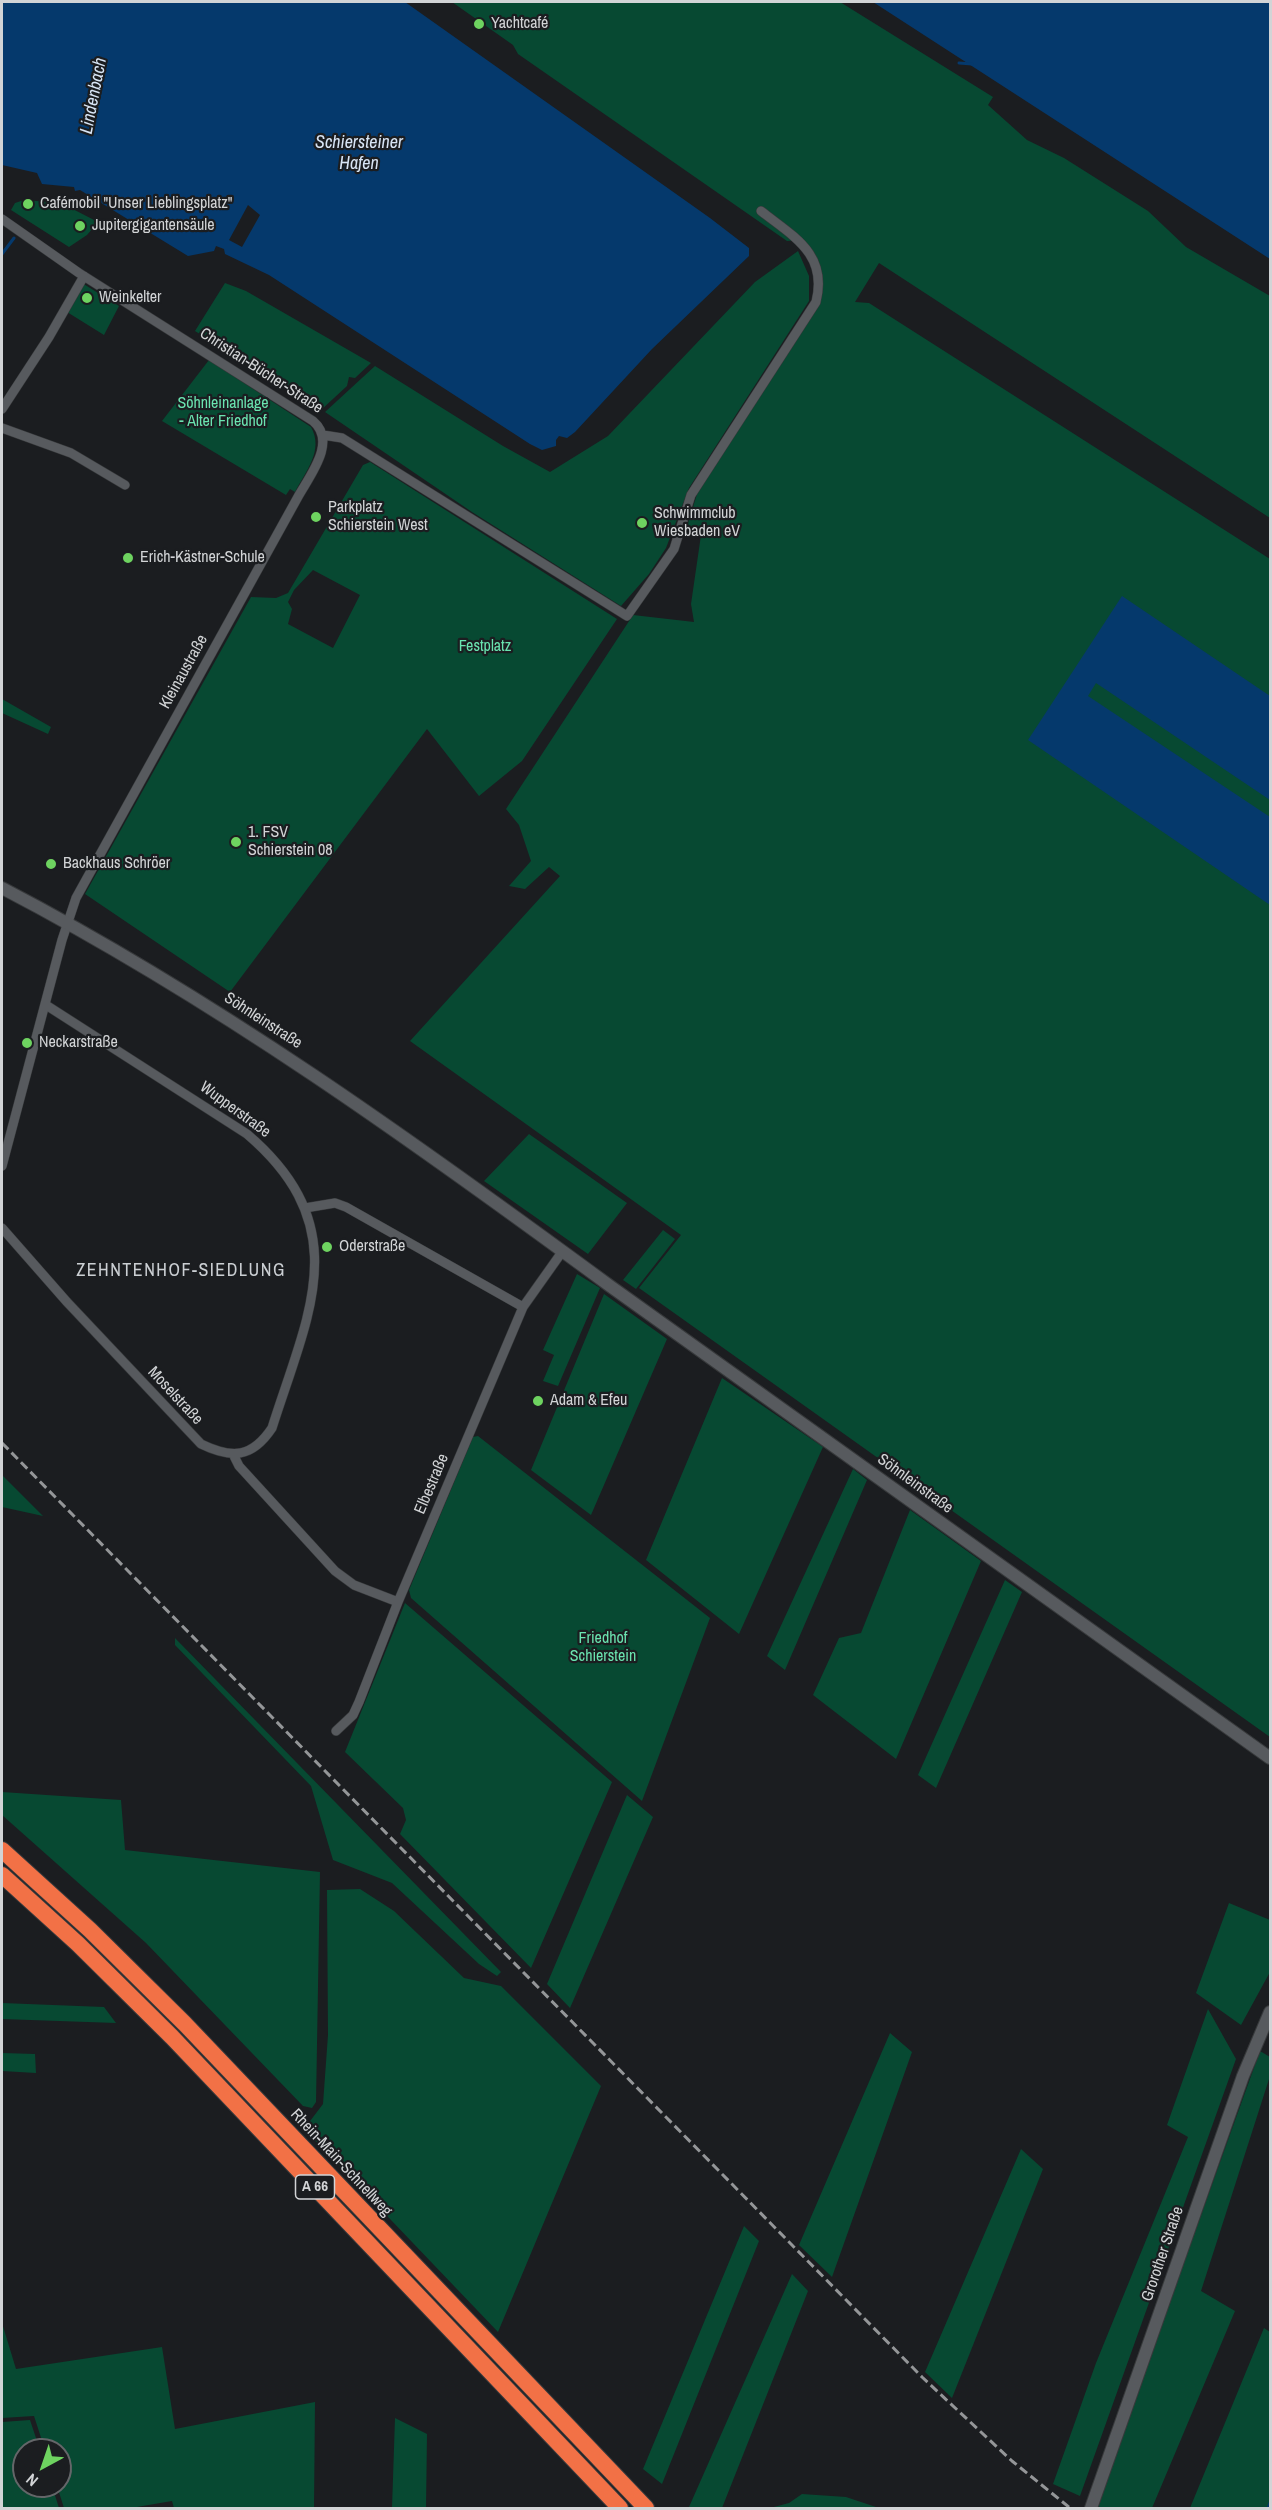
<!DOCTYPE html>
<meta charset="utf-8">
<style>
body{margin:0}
#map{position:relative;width:1272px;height:2510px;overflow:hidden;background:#1b1d20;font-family:"Archivo Narrow",sans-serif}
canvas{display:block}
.frame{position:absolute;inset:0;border:3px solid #d2d4d6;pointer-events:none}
.north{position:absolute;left:12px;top:2438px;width:60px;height:60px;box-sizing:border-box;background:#1b1d20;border:2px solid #646669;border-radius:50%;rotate:220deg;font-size:16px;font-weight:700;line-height:24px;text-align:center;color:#d2d4d6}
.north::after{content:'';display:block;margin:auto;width:21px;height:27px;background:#6ed360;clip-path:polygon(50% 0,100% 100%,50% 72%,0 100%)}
</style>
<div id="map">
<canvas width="1272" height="2510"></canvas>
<div class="frame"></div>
<div class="north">N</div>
</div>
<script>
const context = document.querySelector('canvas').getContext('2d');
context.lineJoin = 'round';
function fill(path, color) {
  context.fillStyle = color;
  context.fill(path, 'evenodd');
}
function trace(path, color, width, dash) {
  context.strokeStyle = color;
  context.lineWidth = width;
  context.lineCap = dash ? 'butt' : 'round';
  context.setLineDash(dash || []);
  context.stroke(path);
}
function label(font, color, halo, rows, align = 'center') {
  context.font = font + ' "Archivo Narrow",sans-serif';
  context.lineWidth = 4.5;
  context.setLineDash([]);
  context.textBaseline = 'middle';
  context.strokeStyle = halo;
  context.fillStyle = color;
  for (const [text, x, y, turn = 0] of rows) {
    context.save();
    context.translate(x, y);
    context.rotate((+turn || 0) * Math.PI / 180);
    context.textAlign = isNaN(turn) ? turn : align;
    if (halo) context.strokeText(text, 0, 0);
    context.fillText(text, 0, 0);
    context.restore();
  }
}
const green = new Path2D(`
 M452 2H840L993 97 988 105 1027 140 1064 158 1148 211 1186 247 1270 296V518L879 263 855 302 869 303 1270 559V1737L639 1288 681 1235 410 1041 560 876 549 867 525 889 509 886 531 861 519 825 506 809 633 615 694 622 691 604 701 535 685 533 697 494 822 288 801 240 787 241 518 54 513 45Z
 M24 200 61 203 98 222 87 235 69 247 11 210 15 203Z
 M798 251 809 276V301L689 488 666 548 649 574 621 606 472 512 325 412 375 366 503 446 550 472 608 436 755 282Z
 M82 283 119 306 104 335 67 312Z
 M225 283 246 291 371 363 355 378 349 377 347 386 321 410 195 331Z
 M209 360 311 427C324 450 306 471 295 492L290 489 286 495 162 421Z
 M370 462 617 619 522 761 479 796 427 729 230 992 85 894 251 597 276 598 288 593 363 465ZM313 570 360 595 333 648 288 624 292 609 288 602 294 590Z
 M2 699 51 727 48 734 2 713Z
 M529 1134 627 1203 588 1254 484 1181Z
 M663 1230 675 1239 636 1289 623 1280Z
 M577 1274 600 1288 558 1386 543 1381 554 1355 543 1350Z
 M604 1294 667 1339 591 1515 531 1470Z
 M722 1378 823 1447 739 1634 646 1560Z
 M478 1436 710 1618 642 1801 411 1598 409 1590 473 1437Z
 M853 1469 867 1480 785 1670 767 1656Z
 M2 1475 43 1516 2 1507Z
 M910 1510 981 1561 896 1759 813 1695 839 1638 861 1633Z
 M1005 1580 1022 1592 936 1788 918 1775Z
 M405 1603 612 1782 531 1968 400 1834 406 1820 403 1808 345 1752Z
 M175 1638 501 1972 497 1976 479 1964 392 1883 333 1860 311 1786 175 1645Z
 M2 1792 121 1800 125 1850 320 1872 316 2102 312 2108 303 2106 146 1943 2 1815Z
 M627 1795 653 1817 570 2008 547 1984Z
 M360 1889 394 1911 464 1978 501 1986 601 2086 498 2332 304 2129 323 2104 328 2035 327 1890Z
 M1229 1903 1270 1920V1972L1241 2025 1196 1993Z
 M2 2003 104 2007 116 2023 2 2019Z
 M1208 2009 1236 2059 1080 2496 1053 2484 1096 2363 1188 2137 1167 2125Z
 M890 2033 912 2052 832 2277 799 2245Z
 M1260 2051 1270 2057V2076L1201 2291 1235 2311 1152 2508H1100L1097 2504Z
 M2 2053 35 2054 36 2073 2 2071Z
 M1021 2149 1043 2169 952 2398 925 2372Z
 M744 2226 759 2241 662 2484 643 2469Z
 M792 2274 808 2291 722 2508 689 2507Z
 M2 2323 16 2369 162 2347 175 2429 315 2402 314 2508H174L172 2501 131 2508H64L57 2486H60V2450H45L34 2416 2 2418Z
 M1264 2328 1270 2332V2508H1190Z
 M395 2418 427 2434 426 2508H392Z
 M30 2420 40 2450H24V2486H52L59 2508H2V2422Z
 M802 2494 846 2497 879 2508H770L789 2503Z`);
const water = new Path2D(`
 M2 2H405L710 218 749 248V256L652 349 575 432 567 438 559 436 556 440V446L542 450 530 444 269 275 225 254 224 249 216 246 214 251 188 256 80 190 75 191 74 187 42 184 37 173 2 165Z
 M873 2H1270V259Z
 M1122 596 1270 696V800L1096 683 1088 696 1270 817V905L1028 740Z`);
const pier = new Path2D(`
 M248 205 260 215 242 247 229 240Z`);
const stream = new Path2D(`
 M959 63 972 64
 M2 254 14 238
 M1268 2508 1270 2503`);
const minor = new Path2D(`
 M2 219 79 273 313 421C337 441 311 474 299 495L76 898 62 940 2 1166
 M2 409 49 337 84 276
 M2 428 71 453 125 485
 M323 435 342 438 627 616 674 549 691 495 816 302C828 254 794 237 761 211
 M305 1208 335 1203 346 1207 523 1307
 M2 1228 67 1302 201 1444C232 1459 252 1458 272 1428 308 1314 357 1228 247 1134L46 1005
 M233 1454 239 1466 335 1571 354 1585 398 1602
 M336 1731 353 1715 359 1702 398 1602 523 1307 562 1252`);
const tertiary = new Path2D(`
 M2 888C217 1000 414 1142 610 1286L1270 1758
 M1091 2508 1243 2076 1270 2012`);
const motorway = new Path2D(`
 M2 1850 90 1930 185 2024 646 2508
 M2 1875 78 1944 172 2037 620 2508`);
const rail = new Path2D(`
 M2 1443 922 2377 1012 2461 1070 2508`);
const markers = [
 [479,24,6,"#6ed360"],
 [28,204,6,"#6ed360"],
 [80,226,6,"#6ed360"],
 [87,298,6,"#6ed360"],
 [316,517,6,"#6ed360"],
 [642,523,6,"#6ed360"],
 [128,558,6,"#6ed360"],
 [236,842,6,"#6ed360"],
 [51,864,6,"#6ed360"],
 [27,1043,6,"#6ed360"],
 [327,1247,6,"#6ed360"],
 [538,1401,6,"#6ed360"]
];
const shields = [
 [315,2187,39]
];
const shieldNames = [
 ["A 66",315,2187]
];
const poiNames = [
 ["Yachtcafé",491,24],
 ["Cafémobil \"Unser Lieblingsplatz\"",40,204],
 ["Jupitergigantensäule",92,226],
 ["Weinkelter",99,298],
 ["Parkplatz",328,508],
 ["Schierstein West",328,526],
 ["Schwimmclub",654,514],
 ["Wiesbaden eV",654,532],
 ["Erich-Kästner-Schule",140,558],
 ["1. FSV",248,833],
 ["Schierstein 08",248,851],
 ["Backhaus Schröer",63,864],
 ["Neckarstraße",39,1043],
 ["Oderstraße",339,1247],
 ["Adam & Efeu",550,1401]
];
const streetNames = [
 ["Christian-Bücher-Straße",261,371,33],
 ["Kleinaustraße",184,672,-61],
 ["Söhnleinstraße",263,1021,33],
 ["Wupperstraße",235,1110,36],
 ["Moselstraße",175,1396,47],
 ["Elbestraße",432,1484,-67],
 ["Söhnleinstraße",915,1484,36],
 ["Rhein-Main-Schnellweg",341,2163,47],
 ["Grorother Straße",1163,2254,-71]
];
const parkNames = [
 ["Söhnleinanlage",223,404],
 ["- Alter Friedhof",223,422],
 ["Festplatz",485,647],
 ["Friedhof",603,1639],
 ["Schierstein",603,1657]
];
const waterNames = [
 ["Lindenbach",94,96,-79],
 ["Schiersteiner",359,143],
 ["Hafen",359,164]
];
const neighbourhoodNames = [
 ["ZEHNTENHOF-SIEDLUNG",181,1271]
];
fill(green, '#074932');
fill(water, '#05396c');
fill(pier, '#1b1d20');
trace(stream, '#05396c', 3);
trace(minor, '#37393b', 10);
trace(tertiary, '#37393b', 14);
trace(motorway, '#37393b', 18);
trace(minor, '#575a5e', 9);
trace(tertiary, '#575a5e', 12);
trace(motorway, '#f27146', 16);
trace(rail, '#949698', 3, [9, 4.5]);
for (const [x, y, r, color] of markers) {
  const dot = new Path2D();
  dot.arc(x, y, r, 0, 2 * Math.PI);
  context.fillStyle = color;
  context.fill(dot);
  trace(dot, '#1b1d20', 2);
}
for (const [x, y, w] of shields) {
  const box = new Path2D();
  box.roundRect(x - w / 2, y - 12, w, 24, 4.5);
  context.fillStyle = '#1b1d20';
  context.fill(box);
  trace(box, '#d2d4d6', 1.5);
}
label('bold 15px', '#d2d4d6', null, shieldNames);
label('16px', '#d2d4d6', '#1b1d20', poiNames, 'left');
label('16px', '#d2d4d6', '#1b1d20', streetNames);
label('16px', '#6ae4b0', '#1b1d20', parkNames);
label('italic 18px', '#d8e5f5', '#1b1d20', waterNames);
context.letterSpacing = '1.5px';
label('18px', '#cbcfd3', '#1b1d20', neighbourhoodNames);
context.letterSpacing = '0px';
</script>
